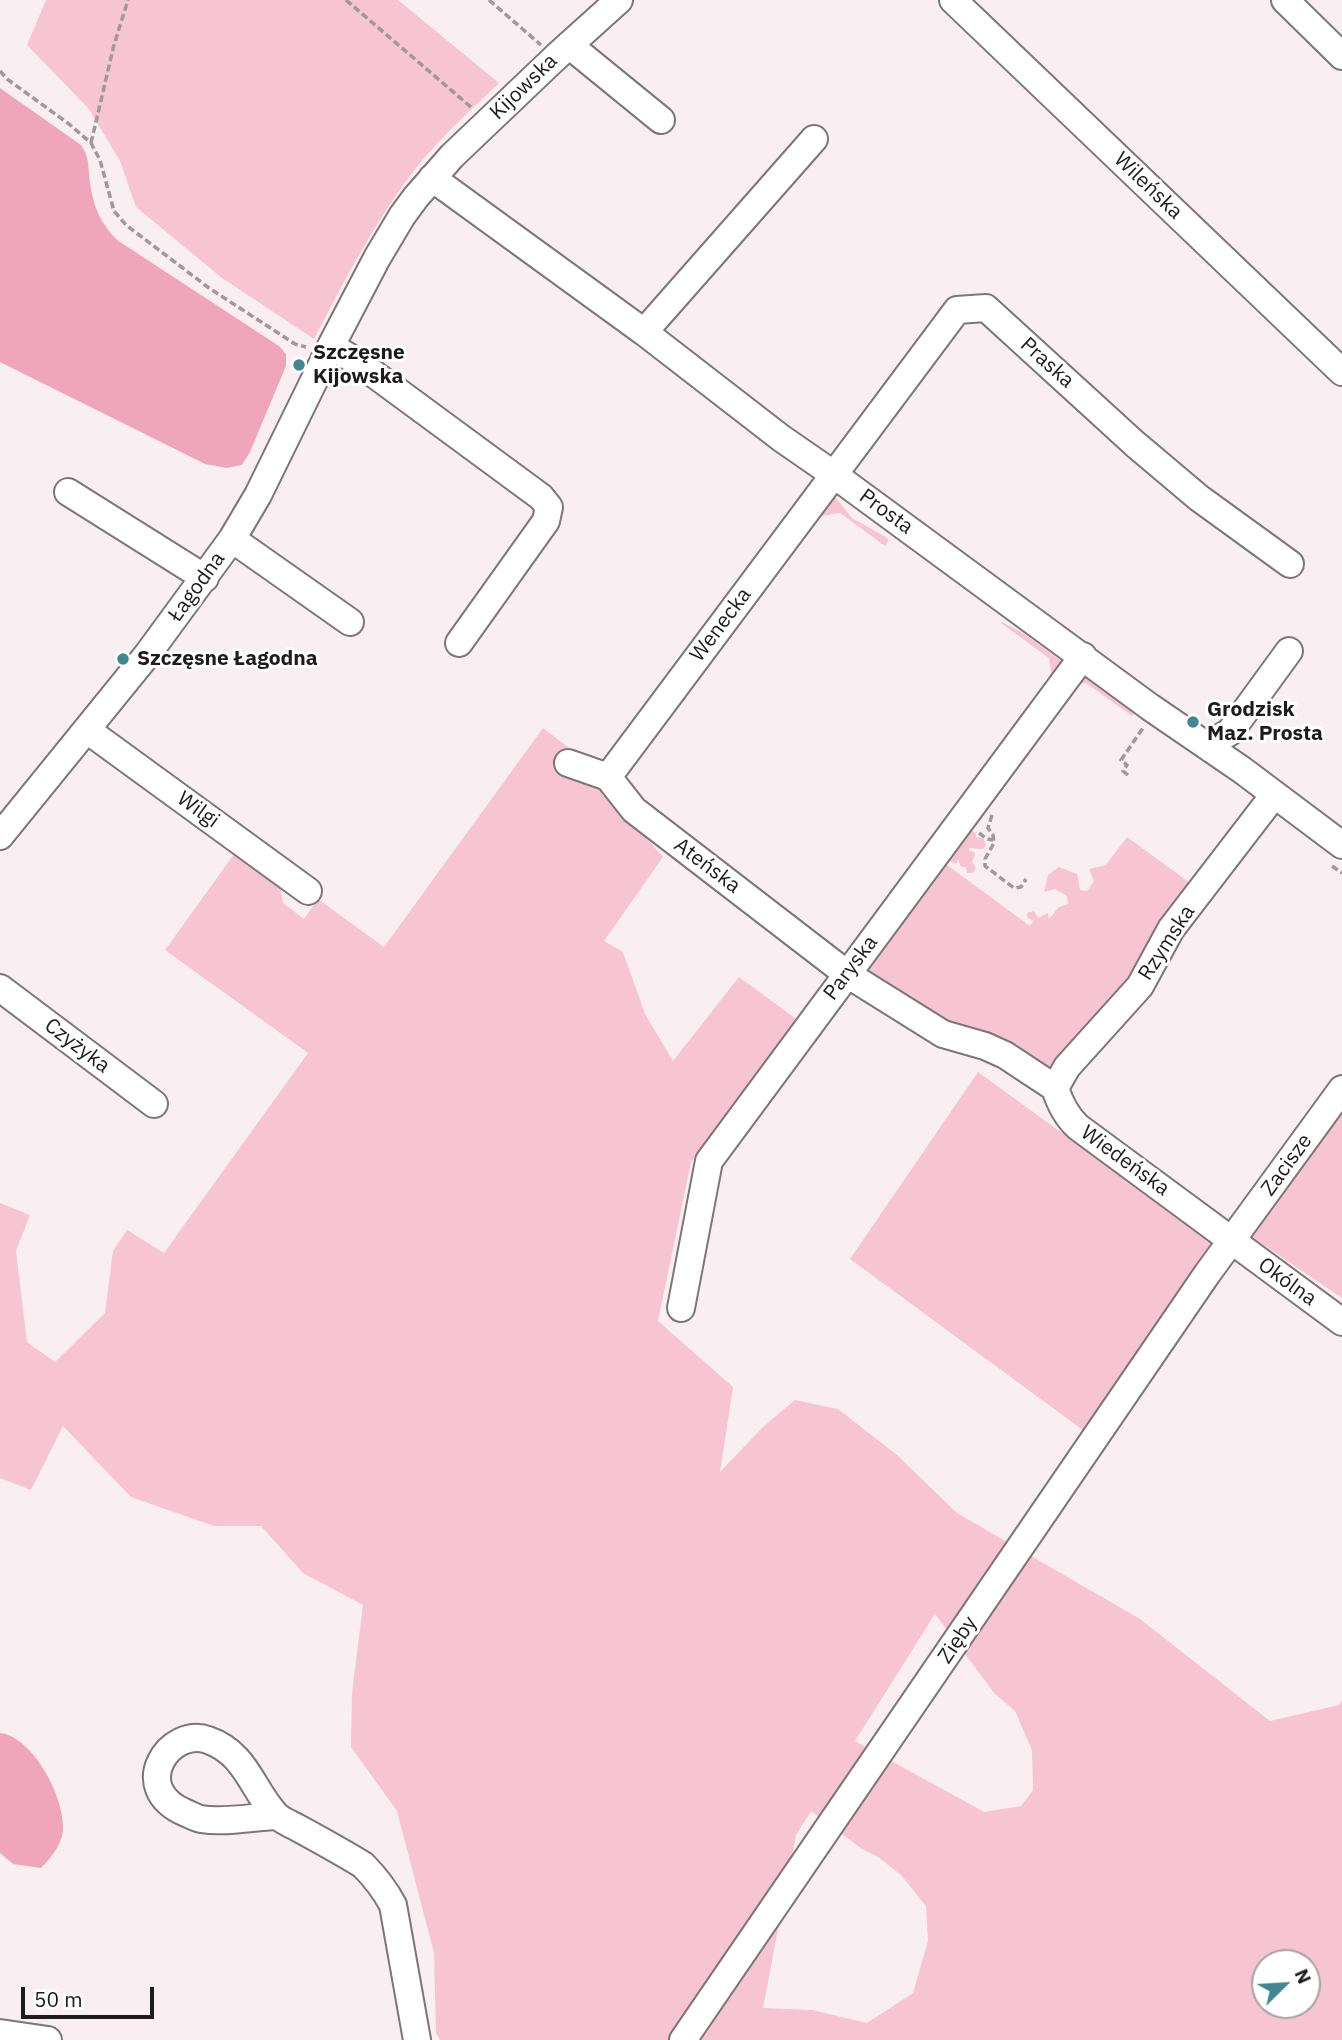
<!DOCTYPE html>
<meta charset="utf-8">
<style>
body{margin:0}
#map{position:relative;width:1342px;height:2040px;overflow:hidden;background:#f9eff2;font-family:"IBM Plex Sans",sans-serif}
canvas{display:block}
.north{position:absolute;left:1251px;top:1949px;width:70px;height:70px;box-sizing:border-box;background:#fff;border:2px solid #a5a4a4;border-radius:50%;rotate:66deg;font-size:19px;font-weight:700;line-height:28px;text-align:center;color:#1e1b1c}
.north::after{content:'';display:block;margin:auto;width:24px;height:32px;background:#418792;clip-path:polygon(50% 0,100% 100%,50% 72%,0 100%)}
.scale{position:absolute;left:21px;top:1987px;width:133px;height:32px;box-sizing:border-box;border:4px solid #1e1b1c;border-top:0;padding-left:9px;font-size:21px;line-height:24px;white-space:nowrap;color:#1e1b1c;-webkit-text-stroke:5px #fff;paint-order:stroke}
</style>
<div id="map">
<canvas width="1342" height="2040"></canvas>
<div class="north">N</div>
<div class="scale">50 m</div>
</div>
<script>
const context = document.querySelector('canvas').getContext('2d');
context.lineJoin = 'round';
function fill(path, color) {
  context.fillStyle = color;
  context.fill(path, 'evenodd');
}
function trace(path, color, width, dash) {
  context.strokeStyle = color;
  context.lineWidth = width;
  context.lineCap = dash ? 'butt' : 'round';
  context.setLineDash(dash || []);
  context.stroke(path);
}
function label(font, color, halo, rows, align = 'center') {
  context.font = font + ' "IBM Plex Sans",sans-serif';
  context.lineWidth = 6;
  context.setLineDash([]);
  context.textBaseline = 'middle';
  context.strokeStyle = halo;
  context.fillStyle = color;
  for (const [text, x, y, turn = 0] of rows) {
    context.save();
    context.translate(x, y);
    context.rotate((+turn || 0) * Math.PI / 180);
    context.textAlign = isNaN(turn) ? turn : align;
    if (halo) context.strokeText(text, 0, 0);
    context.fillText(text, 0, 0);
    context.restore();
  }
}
const green = new Path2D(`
 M46 0H398L499 83C471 110 441 137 416 168 375 221 345 280 314 339L222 278 136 207 120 161 89 109 27 45Z
 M832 493 852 518 886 537 889 540 885 546 840 513 821 516 815 511Z
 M1002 622 1023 633 1065 664 1052 677 1049 658 1001 623Z
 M1083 676 1134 713 1132 716 1086 683 1080 684 983 816 981 813Z
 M543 728 582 758 597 782 663 857 604 941 623 952 645 1014 673 1061 739 977 799 1021 691 1162 658 1321 733 1387 720 1472 763 1427 795 1400 838 1409 897 1455 957 1513 1140 1619 1270 1721 1339 1705 1342 1701V2040H440L436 2033 434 1953 397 1811 351 1747 352 1693 363 1605 303 1573 261 1526H214L131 1497 63 1426 31 1490 0 1478V1203L30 1215 16 1251 27 1342 55 1362 105 1313 113 1251 127 1230 164 1253 308 1053 165 950 235 853 280 885 283 903 304 919 318 899 384 947ZM935 1614 995 1694 1015 1711 1032 1750 1033 1790 1021 1806 984 1812 855 1741ZM811 1811 862 1849 878 1857 901 1875 926 1906 928 1941 913 1993 867 2023 812 2010 763 2008 796 1835ZM1265 1963H1307V2005H1265Z
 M974 823 976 825 972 831 976 833V837L983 838 986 845 983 849 969 848V851L974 852 975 855 972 862 976 868 973 873H967L966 867H961L958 859 956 864 950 861 947 865 1030 926 1033 921 1027 917V913L1034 911 1038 918 1048 913 1049 919 1059 907 1068 904 1067 896 1055 889 1044 892 1048 875 1059 867 1077 874 1080 890 1087 891 1094 881 1089 869 1106 865 1127 837 1197 888 1152 953 1053 1075 984 1044 864 974 868 959Z
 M978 1072 1222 1249 1091 1436 850 1259Z
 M1342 1098V1298L1246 1233Z`);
const water = new Path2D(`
 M0 88 81 145C90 157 88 169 90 183 94 208 100 222 117 240L279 346 286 354V366L250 452 242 465 227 468 205 464 0 362Z
 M0 1733C33 1737 63 1795 63 1826 64 1842 52 1857 41 1868L13 1864 0 1853Z`);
const path = new Path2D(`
 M346 0 472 108
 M489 0 541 45
 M0 71 7 79 69 124 91 143 100 160 114 211 126 225 209 288 295 344 306 347
 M91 143 114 45 128 0
 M1128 775 1123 771 1127 765 1121 760 1143 728
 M992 815 988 828 993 835 994 843 985 859V866L1014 888 1021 887 1026 879
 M979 833 987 839 993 840
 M1332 866 1342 873`);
const minor = new Path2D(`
 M953 0 1342 372
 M1285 0 1342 56
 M569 45 661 120
 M432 178 644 332 781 438 833 474 1150 707 1242 770 1342 845
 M644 332 814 139
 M331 346 359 363 541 497 549 507 546 521 459 643
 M68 492 205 578
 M232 539 350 622
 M87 730 308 891
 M1211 749 1218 739 1230 732 1289 651
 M568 763 608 777 634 810 847 974 943 1034 985 1046 1005 1055 1055 1088C1060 1104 1066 1116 1078 1127L1342 1322
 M608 777 957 310 986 308 1135 444 1199 498 1290 564
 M0 836 147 655 232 539 258 495 331 346 377 258 402 216 416 197 452 156 557 56 619 0
 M0 988 154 1104
 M1055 1088 1067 1067 1140 986 1171 929 1274 795
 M681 1308 709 1161 1083 656
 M276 1816C252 1817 225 1823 201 1819 196 1818 191 1815 186 1813 127 1788 170 1726 208 1740 246 1753 252 1789 275 1814 280 1820 291 1824 298 1828 320 1840 342 1852 363 1865 376 1878 385 1890 393 1905L417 2040
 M0 2033 48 2040
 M683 2040 1207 1274 1342 1089`);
const markers = [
 [299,365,7,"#418792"],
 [123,659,7,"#418792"],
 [1193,722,7,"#418792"]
];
const streetNames = [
 ["Kijowska",524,87,-44],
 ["Wileńska",1148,186,44],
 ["Praska",1047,363,42],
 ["Prosta",886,512,36],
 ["Łagodna",197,587,-54],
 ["Wenecka",721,625,-53],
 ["Wilgi",198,810,36],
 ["Ateńska",707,866,37],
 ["Rzymska",1167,943,-57],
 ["Paryska",851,968,-53],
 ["Czyżyka",77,1046,37],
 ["Wiedeńska",1125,1161,36],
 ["Zacisze",1287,1165,-54],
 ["Okólna",1287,1282,36],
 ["Zięby",958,1640,-56]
];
const poiNames = [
 ["Szczęsne",313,353],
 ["Kijowska",313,377],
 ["Szczęsne Łagodna",137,659],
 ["Grodzisk",1207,710],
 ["Maz. Prosta",1207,734]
];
fill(green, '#f6c4d3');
fill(water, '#efa6bd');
trace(minor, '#7d7577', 30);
trace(path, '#a0989b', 3.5, [7, 3.5]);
trace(minor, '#fff', 26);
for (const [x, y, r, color] of markers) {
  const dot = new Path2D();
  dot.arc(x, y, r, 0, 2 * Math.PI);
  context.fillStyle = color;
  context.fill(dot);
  trace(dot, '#fff', 2.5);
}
label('21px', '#1e1b1c', '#fff', streetNames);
label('bold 21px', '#1e1b1c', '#fff', poiNames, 'left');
</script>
